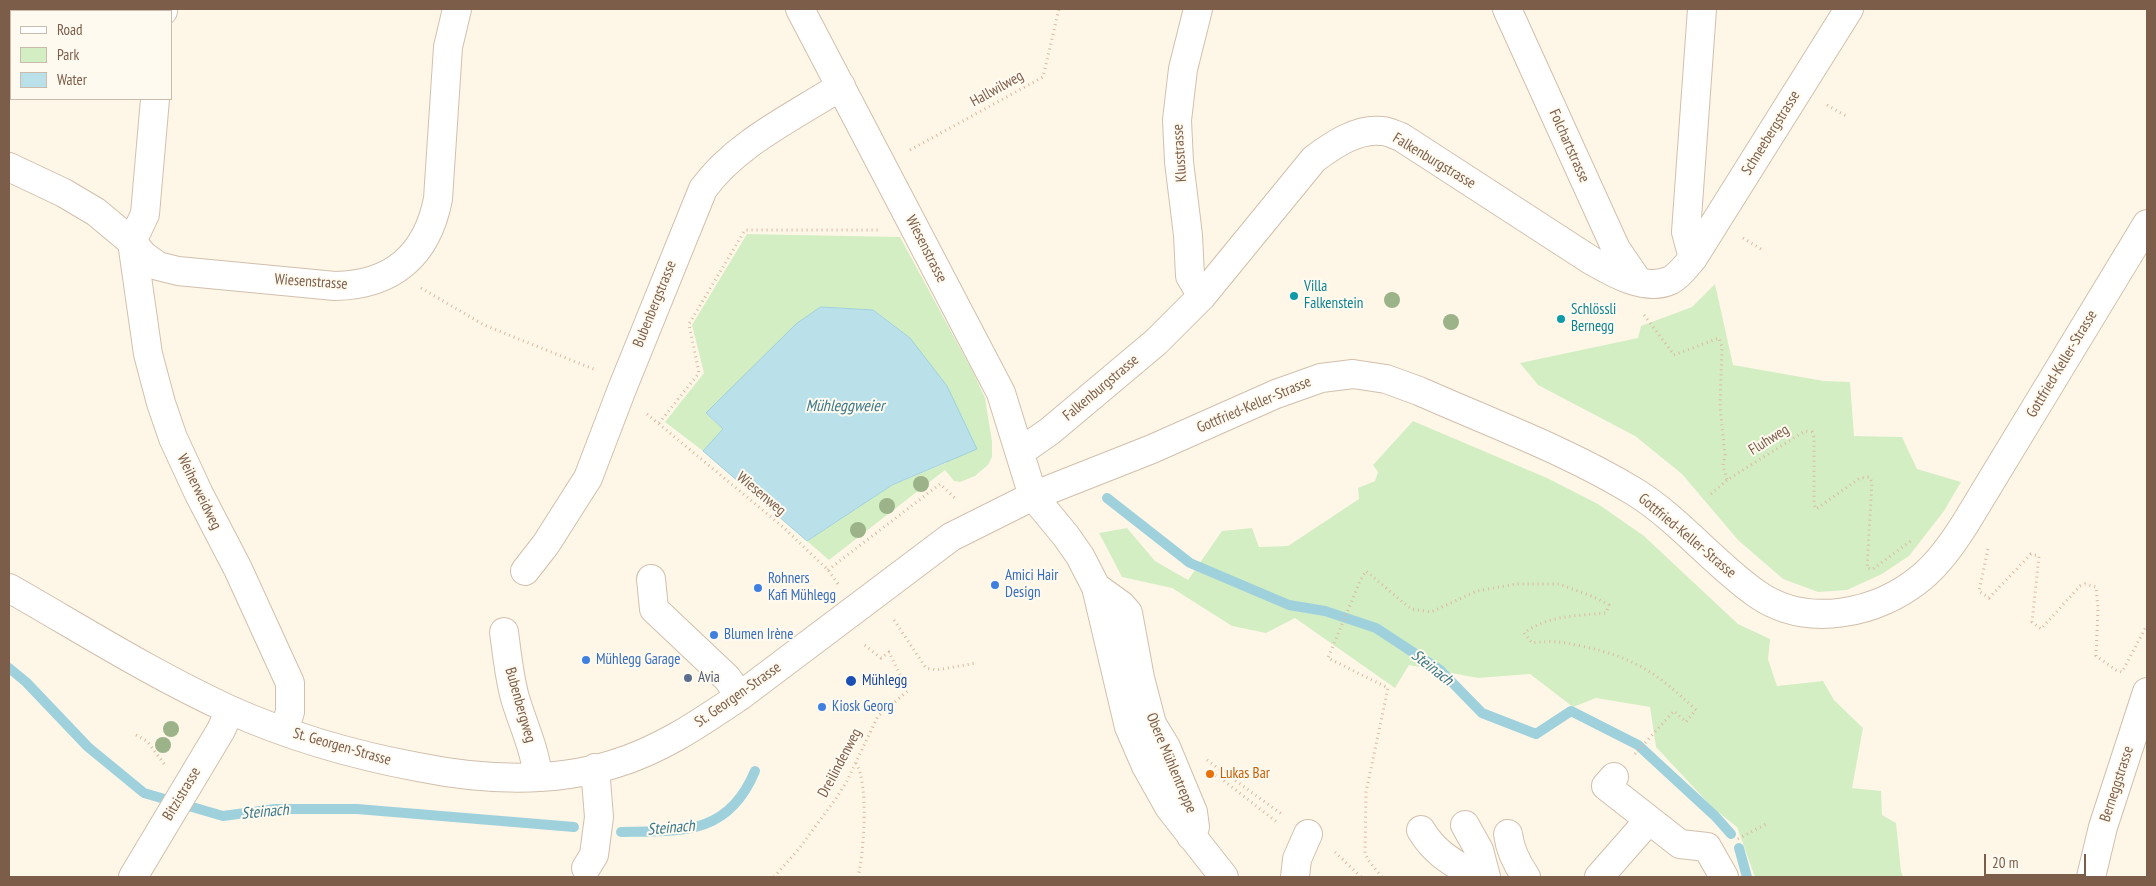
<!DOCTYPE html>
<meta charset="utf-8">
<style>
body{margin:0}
#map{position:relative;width:2156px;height:886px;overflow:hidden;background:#fef7e8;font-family:"PT Sans Narrow",sans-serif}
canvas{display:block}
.frame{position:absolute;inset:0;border:10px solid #7c5d49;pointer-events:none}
.legend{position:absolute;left:10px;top:10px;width:162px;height:90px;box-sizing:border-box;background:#fffaf0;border:1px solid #cbbbad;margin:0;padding:6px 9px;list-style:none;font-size:15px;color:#7c5d49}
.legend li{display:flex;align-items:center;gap:10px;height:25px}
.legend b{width:25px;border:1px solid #cbbbad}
.scale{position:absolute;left:1984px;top:854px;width:102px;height:22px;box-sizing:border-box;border:2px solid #7c5d49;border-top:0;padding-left:6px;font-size:15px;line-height:18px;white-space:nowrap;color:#7c5d49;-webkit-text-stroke:4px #fffaf0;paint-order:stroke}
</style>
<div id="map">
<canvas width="2156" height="886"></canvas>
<div class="frame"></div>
<ul class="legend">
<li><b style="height:6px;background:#fff"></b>Road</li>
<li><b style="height:14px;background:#d4eec4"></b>Park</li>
<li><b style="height:14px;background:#bae1ea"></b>Water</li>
</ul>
<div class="scale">20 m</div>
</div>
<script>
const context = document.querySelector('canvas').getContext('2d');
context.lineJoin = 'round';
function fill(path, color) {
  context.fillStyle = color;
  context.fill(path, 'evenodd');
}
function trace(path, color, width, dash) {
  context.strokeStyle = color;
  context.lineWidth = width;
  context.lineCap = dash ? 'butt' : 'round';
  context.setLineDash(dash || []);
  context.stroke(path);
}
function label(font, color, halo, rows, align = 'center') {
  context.font = font + ' "PT Sans Narrow",sans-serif';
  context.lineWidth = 4;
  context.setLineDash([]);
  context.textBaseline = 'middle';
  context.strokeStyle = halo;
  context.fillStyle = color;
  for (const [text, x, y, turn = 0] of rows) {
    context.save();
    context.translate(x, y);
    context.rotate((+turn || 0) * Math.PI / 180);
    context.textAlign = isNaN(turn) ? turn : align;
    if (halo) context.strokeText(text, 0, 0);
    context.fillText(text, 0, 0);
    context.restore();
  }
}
const green = new Path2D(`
 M747 234 900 237 973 372 985 398 992 441V457L988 465 975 476 960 482 954 481 945 470 829 560 807 541 892 485 946 463 910 338 873 310 821 307 706 414 723 429 703 451 665 422 704 373 692 325Z
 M1715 284 1733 365 1824 381 1850 382 1854 436 1902 437 1917 469 1961 482 1944 511 1909 556 1882 574 1847 590 1818 592 1783 579 1738 540 1682 474 1635 436 1538 385 1520 363 1638 338 1641 326 1692 307Z
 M1413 421 1547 478 1598 504 1644 536 1738 624 1770 639 1768 659 1777 686 1823 681 1834 700 1863 728 1852 788 1881 791 1882 815 1896 823 1901 871 1903 877H1755L1737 827 1713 808 1656 747 1650 707 1596 698 1573 707 1530 674 1478 678 1409 665 1395 688 1295 618 1266 633 1232 626 1172 588 1122 577 1099 533 1127 528 1155 561 1188 580 1222 531 1252 528 1259 547 1288 546 1359 499 1358 488 1375 481 1378 472 1373 465Z`);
const water = new Path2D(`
 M821 307 873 310 910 338 947 386 977 449 892 485 807 541 703 451 723 429 706 413 796 324Z`);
const stream = new Path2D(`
 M1107 498 1190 563 1289 605 1325 611 1376 628 1440 670 1482 713 1536 734 1571 711 1638 745 1715 816 1731 834
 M9 668 26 682 88 747 144 793 223 816 275 809H357L574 827
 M621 832C681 831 728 836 755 771
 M1739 848 1747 877`);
const path = new Path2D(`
 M1827 105 1846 116
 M910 150 1043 77 1059 9
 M1743 238 1761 249
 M421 288 484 325 596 370
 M1644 315 1674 355 1719 338 1722 347 1720 407 1725 455 1723 465 1727 480 1805 431 1812 432 1814 437V504L1816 509 1860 478 1869 477 1872 482 1867 568 1873 569 1912 540
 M647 414 783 527 828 570 838 584
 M659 423 699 373 689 324 745 230H880
 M1711 494 1727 480
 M1988 549 1979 591 1989 598 2031 554 2039 556 2032 622 2041 629 2080 586 2085 584 2096 587 2098 608 2096 656 2116 670 2122 672 2147 625
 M828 570 940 484 956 499
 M894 620 926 668 936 670 977 663
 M136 735 147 741 165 765
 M1207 760 1283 815
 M856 763C869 784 864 852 858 877
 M1211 773 1223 780 1278 823
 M1738 839 1766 824
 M1335 852 1361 877
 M774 877 798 850 835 800 847 781 878 716 908 691 889 652 881 658 862 643
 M1382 877 1368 860 1365 853 1366 792 1388 688 1328 658 1360 581 1366 571 1411 609 1431 612 1477 591 1516 584H1559L1594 597 1609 605 1606 613C1577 616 1548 615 1524 633L1532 643C1551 640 1563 642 1581 646 1634 657 1657 673 1696 710L1686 722 1674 711 1635 754`);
const minor = new Path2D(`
 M800 9 1001 393 1033 496 1066 536 1080 556 1096 587 1129 727 1146 766 1169 807 1224 877
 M1198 9 1183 69 1177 120 1179 162 1188 235 1190 276 1202 296
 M1507 9 1616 249 1638 281
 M163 11V9
 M155 99 145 214 132 242 148 354 161 403 173 438 199 494 238 569 290 683V712L284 730
 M9 167 64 193 96 212 132 242 144 256 158 266 178 271 335 286C393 285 427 255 438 199L448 47 457 9
 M1693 258 1686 232 1702 9
 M1020 452 1050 431 1156 342 1202 296 1314 159C1333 145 1357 128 1382 131 1388 131 1395 135 1401 137L1589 259C1610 271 1645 293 1671 280 1680 275 1686 266 1693 258L1849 9
 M525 571 546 544 588 478 622 389 703 189C736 143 795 116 841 86
 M651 579 654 609 727 678 740 696
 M1096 587 1121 605 1128 613 1140 678 1152 724 1166 747 1193 812 1195 827 1191 836
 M9 588C81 629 152 674 228 709 288 736 353 755 418 767 482 780 550 784 614 764 661 750 700 723 740 696L951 537 1033 496 1152 449 1276 394 1321 378 1353 374 1386 379 1419 391C1491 423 1568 451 1635 492 1680 520 1714 564 1757 594 1807 629 1878 614 1922 577 1940 562 1953 543 1965 524L2147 224
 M504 632C507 654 509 676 515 698 523 725 535 749 538 777
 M1614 777 1606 786 1680 844 1707 847 1724 877
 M1465 825 1479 850 1486 877
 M1421 830C1435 854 1454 863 1477 877
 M1508 834C1510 851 1517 864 1526 877
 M586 868 594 855 599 817 595 768
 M133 877 221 730 230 710
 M1295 877 1297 859 1308 834
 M1599 877 1649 820
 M2091 877 2103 827 2147 692`);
const trees = [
 [1392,300],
 [1451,322],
 [921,484],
 [887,506],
 [858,530],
 [171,729],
 [163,745]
];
const markers = [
 [1294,296,5,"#0f9aa8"],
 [1561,319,5,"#0f9aa8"],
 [995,585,5,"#3f7fe0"],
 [758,588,5,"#3f7fe0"],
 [714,635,5,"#3f7fe0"],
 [586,660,5,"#3f7fe0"],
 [688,678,5,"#5c6f8a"],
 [851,681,6,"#1a4fb4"],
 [822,707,5,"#3f7fe0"],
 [1210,774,5,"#e8710a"]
];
const streetNames = [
 ["Hallwilweg",997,89,-29],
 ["Schneebergstrasse",1771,133,-58],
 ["Folchartstrasse",1569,146,66],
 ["Klusstrasse",1180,153,-94],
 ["Falkenburgstrasse",1434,161,31],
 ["Wiesenstrasse",926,249,63],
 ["Wiesenstrasse",311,282,4],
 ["Bubenbergstrasse",655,304,-68],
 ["Gottfried-Keller-Strasse",2062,364,-59],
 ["Falkenburgstrasse",1101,388,-40],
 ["Gottfried-Keller-Strasse",1254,405,-23],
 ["Fluhweg",1769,440,-32],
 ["Weiherweidweg",199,492,64],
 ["Wiesenweg",761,494,40],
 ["Gottfried-Keller-Strasse",1687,536,40],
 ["St. Georgen-Strasse",738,695,-35],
 ["Bubenbergweg",520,705,74],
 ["St. Georgen-Strasse",342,747,16],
 ["Dreilindenweg",840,763,-62],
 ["Obere Mühlentreppe",1171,763,67],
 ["Berneggstrasse",2117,784,-72],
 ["Bitzistrasse",182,794,-59]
];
const cultureNames = [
 ["Villa",1304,287],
 ["Falkenstein",1304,304],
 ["Schlössli",1571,310],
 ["Bernegg",1571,327]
];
const shopNames = [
 ["Amici Hair",1005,576],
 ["Design",1005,593],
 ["Rohners",768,579],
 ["Kafi Mühlegg",768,596],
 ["Blumen Irène",724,635],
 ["Mühlegg Garage",596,660],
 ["Kiosk Georg",832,707]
];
const serviceNames = [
 ["Avia",698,678]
];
const transitNames = [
 ["Mühlegg",862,681]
];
const foodNames = [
 ["Lukas Bar",1220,774]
];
const waterNames = [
 ["Mühleggweier",845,406],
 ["Steinach",1432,668,38],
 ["Steinach",265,812,-5],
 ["Steinach",671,828,-5]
];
fill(green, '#d4eec4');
fill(water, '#bae1ea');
trace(water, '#9fd1dd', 1);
trace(stream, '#9fd1dd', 10);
trace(minor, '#d2bfac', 30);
trace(path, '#dcb99f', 3, [1, 4]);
trace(minor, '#fff', 28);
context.fillStyle = '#9cb389';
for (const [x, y] of trees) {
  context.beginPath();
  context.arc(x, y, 8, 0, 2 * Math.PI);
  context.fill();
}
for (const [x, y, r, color] of markers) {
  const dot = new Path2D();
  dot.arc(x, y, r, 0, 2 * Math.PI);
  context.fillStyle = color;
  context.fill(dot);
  trace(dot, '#fffaf0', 2);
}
label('15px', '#7c5d49', '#fffaf0', streetNames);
label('15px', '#0d838f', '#fffaf0', cultureNames, 'left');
label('15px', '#366cbe', '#fffaf0', shopNames, 'left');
label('15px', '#4e5e75', '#fffaf0', serviceNames, 'left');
label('15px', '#164399', '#fffaf0', transitNames, 'left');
label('15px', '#c56008', '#fffaf0', foodNames, 'left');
label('italic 16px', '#3d7a89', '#fffaf0', waterNames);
</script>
